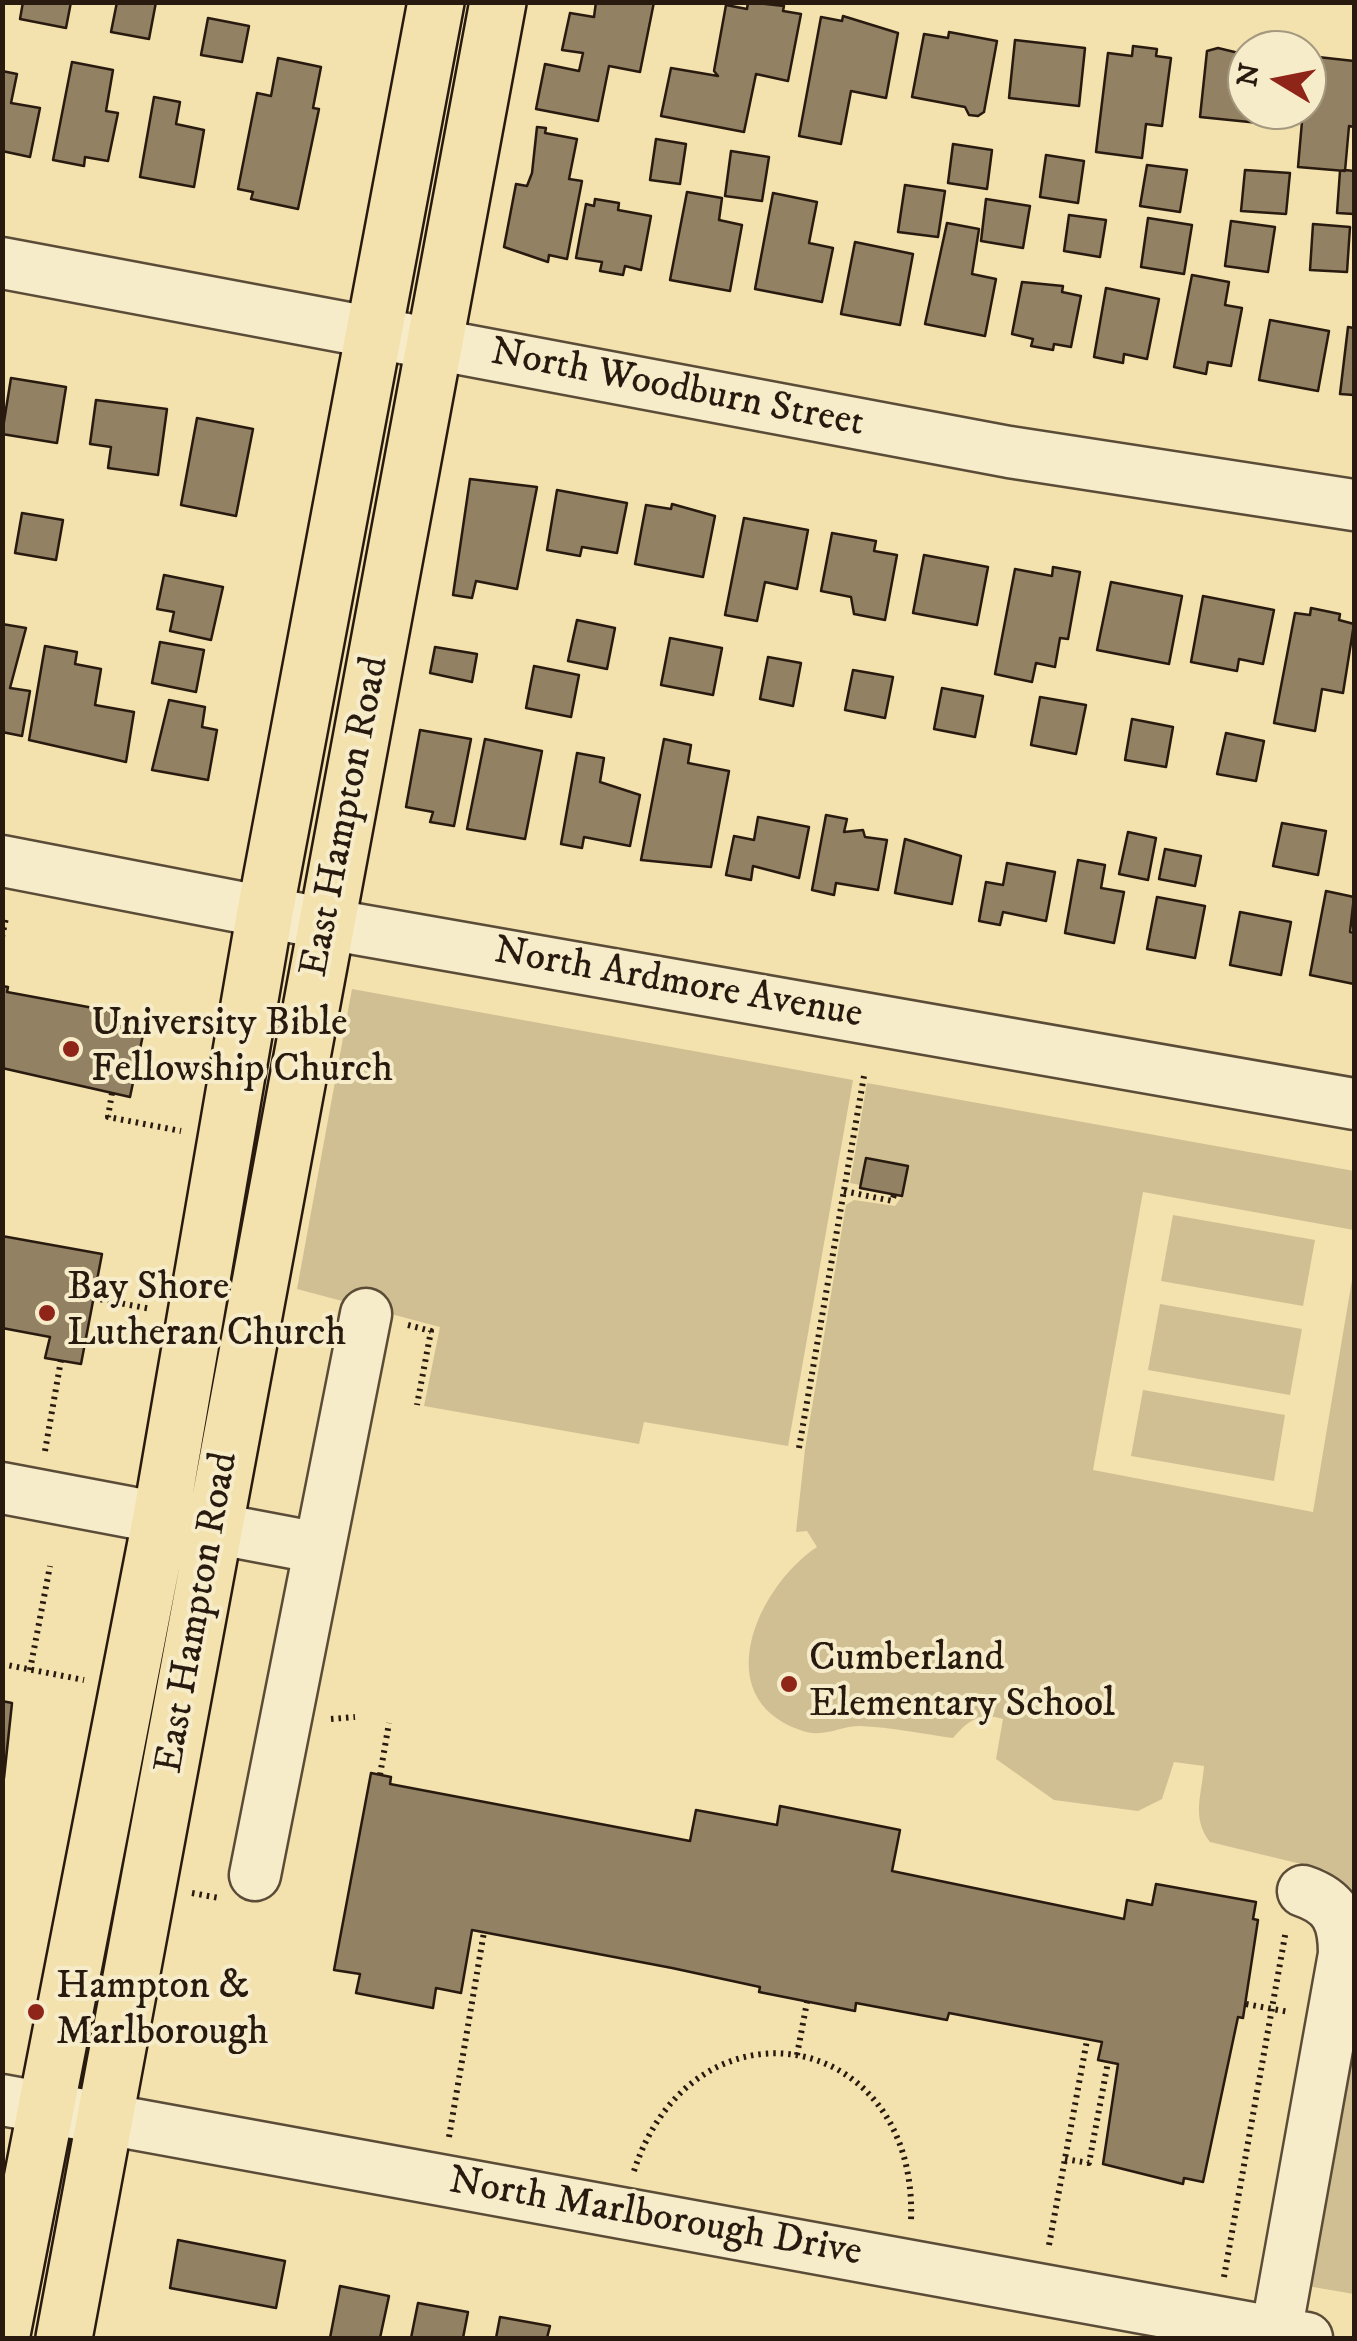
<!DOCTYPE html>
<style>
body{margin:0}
#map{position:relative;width:1357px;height:2341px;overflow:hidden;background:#f3e1ae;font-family:"IM FELL DW Pica",serif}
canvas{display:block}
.frame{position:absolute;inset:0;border:5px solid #281a0f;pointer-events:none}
.north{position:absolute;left:1227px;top:30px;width:100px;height:100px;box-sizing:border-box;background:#f7ecca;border:2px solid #a4987f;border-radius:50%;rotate:280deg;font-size:28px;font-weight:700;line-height:40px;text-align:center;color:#281a0f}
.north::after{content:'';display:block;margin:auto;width:35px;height:45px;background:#8f2418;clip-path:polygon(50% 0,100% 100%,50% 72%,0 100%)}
</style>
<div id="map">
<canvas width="1357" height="2341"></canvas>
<div class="frame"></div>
<div class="north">N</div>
</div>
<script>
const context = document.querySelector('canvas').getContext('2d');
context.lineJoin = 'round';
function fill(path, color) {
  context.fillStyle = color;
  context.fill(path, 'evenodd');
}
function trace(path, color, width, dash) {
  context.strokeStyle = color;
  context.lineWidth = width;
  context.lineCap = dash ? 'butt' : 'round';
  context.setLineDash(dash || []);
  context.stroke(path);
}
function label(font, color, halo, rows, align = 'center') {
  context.font = font + ' "IM FELL DW Pica",serif';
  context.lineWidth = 8;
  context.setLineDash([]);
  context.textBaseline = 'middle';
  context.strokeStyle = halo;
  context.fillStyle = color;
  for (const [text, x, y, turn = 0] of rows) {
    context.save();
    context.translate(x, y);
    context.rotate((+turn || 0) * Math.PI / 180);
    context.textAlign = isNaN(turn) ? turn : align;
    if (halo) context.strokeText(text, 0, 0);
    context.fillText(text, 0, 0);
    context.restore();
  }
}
const green = new Path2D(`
 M352 989 853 1080 788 1446 644 1422 639 1444 424 1406 440 1327 297 1289Z
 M867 1083 1354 1171V1230L1143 1192 1093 1470 1313 1512 1354 1268V1893L1326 1870 1210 1842C1191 1818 1202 1794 1204 1766L1174 1762 1162 1799 1138 1811 1054 1800 996 1759 1003 1719C980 1712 968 1720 953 1738 923 1734 891 1727 860 1726 839 1726 823 1739 800 1730 707 1697 758 1586 817 1547L807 1531 796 1532 805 1449 846 1205 854 1200 895 1206 902 1196 907 1166 866 1159 860 1185 850 1183Z
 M1173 1215 1315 1240 1303 1306 1161 1281Z
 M1160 1304 1302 1329 1290 1395 1148 1370Z
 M1143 1390 1285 1415 1274 1481 1131 1456Z
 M1354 2022V2294L1307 2286Z`);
const building = new Path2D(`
 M23 2H71L66 28 20 19Z
 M117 2H156L149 39 111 32Z
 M596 2H654L640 72 609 66 598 121 536 109 545 64 579 71 583 53 562 50 570 13 594 17Z
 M748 2 784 6 783 11 801 14 788 81 756 74 744 132 661 116 671 68 718 76 714 71 726 5 747 9Z
 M843 16 898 33 886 98 851 91 841 144 799 136 821 17 842 21Z
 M208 18 249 26 242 62 201 55Z
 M949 32 997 41 984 112 978 116 969 115 965 107 912 97 924 34 948 38Z
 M1015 40 1085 48 1079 106 1009 98Z
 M1133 46 1157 49 1156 56 1171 58 1162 126 1146 124 1142 158 1096 152 1108 53 1132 56Z
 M1218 48 1247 55V110H1271L1269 124 1200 117 1207 51Z
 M1309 56 1354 61V127L1349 126 1345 171 1298 167 1303 110H1307Z
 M278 58 321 67 313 108 319 109 298 209 251 199 253 192 238 189 257 93 271 96Z
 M72 62 113 70 106 111 118 113 108 161 85 157 84 166 53 160Z
 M2 71 17 74 11 103 40 108 30 157 2 151Z
 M154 97 180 102 176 124 204 130 194 187 140 177Z
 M537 127 546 128 545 133 577 139 569 179 582 181 567 259 549 255 548 262 504 247 516 184 527 186 532 173Z
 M656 139 686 144 680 184 650 180Z
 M953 144 992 150 987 189 948 183Z
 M731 151 769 157 762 201 725 196Z
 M1046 155 1084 161 1078 203 1040 197Z
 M1147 165 1187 170 1180 212 1140 206Z
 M1245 170 1290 173 1286 214 1241 211Z
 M1345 170 1354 171V214L1337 213 1340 171Z
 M905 185 945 191 938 237 898 232Z
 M687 192 722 198 719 220 742 225 730 291 670 280Z
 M773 193 817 202 809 243 833 248 822 302 755 289Z
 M595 199 619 203 618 210 651 216 641 270 625 266 623 275 600 271 602 262 576 258 586 204 594 206Z
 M986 199 1030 206 1023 248 981 241Z
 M1069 215 1106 220 1100 257 1064 251Z
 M1148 218 1192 225 1184 274 1141 267Z
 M1231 221 1275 227 1268 272 1225 266Z
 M947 223 979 229 972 274 996 279 985 336 925 324Z
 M1313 224 1350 227 1347 272 1310 270Z
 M855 242 913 254 900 325 841 314Z
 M1192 275 1229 282 1225 305 1242 308 1231 366 1208 362 1206 374 1174 367Z
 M1022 282 1063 286 1062 292 1081 296 1071 347 1054 344 1053 350 1031 346 1033 339 1012 334Z
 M1106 288 1159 299 1147 359 1124 354 1123 363 1094 357Z
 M1270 320 1329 331 1318 391 1259 380Z
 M1348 327 1354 328V395L1340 394Z
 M11 378 66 387 57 443 2 434Z
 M96 400 167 409 158 475 108 468 111 447 90 444Z
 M197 418 253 429 236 516 181 505Z
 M470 479 537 487 517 589 476 581 472 598 453 595Z
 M557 490 627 503 617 553 582 547 580 556 547 550Z
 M672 504 715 516 703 577 635 564 646 505 671 509Z
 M22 513 63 520 56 560 15 553Z
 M744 518 808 530 797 589 765 582 757 621 725 615Z
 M832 533 876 541 874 551 897 555 885 620 854 614 851 597 821 591Z
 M924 555 988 567 977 625 913 613Z
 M1053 567 1080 572 1068 639 1060 638 1055 667 1036 663 1032 682 995 674 1015 569 1052 576Z
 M164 575 223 587 211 640 170 631 174 612 157 609Z
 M1111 582 1182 596 1169 664 1097 650Z
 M1203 596 1274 610 1263 664 1239 659 1237 671 1191 662Z
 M1311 608 1340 614 1339 620 1354 624 1343 693 1322 689 1315 731 1274 723 1295 613 1310 615Z
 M577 620 615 628 607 669 568 661Z
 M2 624 26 628 10 688 30 691 22 736 2 732Z
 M670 638 722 648 713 695 661 685Z
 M160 642 204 650 196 692 152 683Z
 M45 646 77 652 75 664 101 669 95 705 134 712 126 762 29 740Z
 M435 647 477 654 472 682 430 673Z
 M768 657 801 663 793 706 760 699Z
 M534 666 579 675 571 717 526 708Z
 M853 670 893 677 885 718 845 710Z
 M942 688 983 696 975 737 934 729Z
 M1040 697 1086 705 1076 754 1031 745Z
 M169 700 205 707 202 727 217 730 208 780 152 770Z
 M1132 719 1173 727 1166 767 1125 760Z
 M420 730 471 739 454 826 430 822 433 812 406 807Z
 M1226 733 1264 741 1256 781 1217 774Z
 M485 739 542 751 525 839 467 829Z
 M664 739 691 745 688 763 729 771 711 867 641 860Z
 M577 753 604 758 600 782 640 795 630 846 584 837 582 848 561 844Z
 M826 815 847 819 844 832 863 830 865 837 887 840 878 890 836 883 834 895 812 890Z
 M758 817 809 827 799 878 753 866 751 880 726 875 734 836 754 840Z
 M1282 823 1326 831 1318 875 1273 866Z
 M1128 832 1156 838 1148 880 1119 874Z
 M905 839 961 856 952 904 895 893Z
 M1165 849 1201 856 1195 886 1159 879Z
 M1078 860 1105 865 1101 888 1124 892 1114 943 1065 933Z
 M1007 863 1055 872 1046 921 1003 912 1000 925 979 921 986 882 1003 885Z
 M1326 891 1354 897 1350 932 1354 933V984L1310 975Z
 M1157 897 1205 906 1195 958 1147 949Z
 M1240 912 1291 922 1281 975 1230 965Z
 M2 986 8 987 7 992 115 1012 113 1025 144 1030 130 1097 2 1068Z
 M866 1158 908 1166 902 1196 860 1188Z
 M2 1236 102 1254 81 1364 45 1358 50 1337 2 1328Z
 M2 1701 12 1703 4 1778H2Z
 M371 1773 391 1777 390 1784 690 1841 696 1810 777 1825 780 1806 900 1830 892 1871 1124 1919 1127 1900 1152 1905 1156 1884 1256 1902 1253 1919 1258 1920 1243 2018 1238 2017 1203 2182 1184 2178 1183 2184 1103 2164 1118 2064 1098 2060 1102 2042 949 2013 947 2020 856 2003 855 2011 759 1992 760 1987 672 1968 472 1930 461 1993 436 1988 433 2008 356 1993 360 1974 334 1970Z
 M178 2240 285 2261 276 2308 170 2288Z
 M340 2286 389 2296 380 2338H330Z
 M418 2303 468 2312 463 2338H411Z
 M500 2317 550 2326 547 2338H496Z`);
const path = new Path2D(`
 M2 937 6 918
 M112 1093 108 1117 181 1131
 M844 1191 892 1201 894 1195
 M93 1298 151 1309
 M408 1325 431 1331 417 1405
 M799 1448 864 1076
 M45 1451 61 1360
 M2 1664 84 1680
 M30 1670 50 1566
 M331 1719 355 1717
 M380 1775 389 1723
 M192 1893 219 1898
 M1246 2004 1289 2012
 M797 2055 807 2002
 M449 2137 484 1932
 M1065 2159 1089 2163 1108 2062
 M634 2171C693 1989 918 2028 911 2220
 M1049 2245 1087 2040
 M1224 2277 1286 1930`);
const minor = new Path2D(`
 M2 263 1009 452 1354 505
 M2 861 327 924 1354 1104
 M2 1488 319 1548
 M255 1875 366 1314
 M2 2100 1307 2338
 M1276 2333 1344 1954C1344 1921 1336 1902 1303 1891`);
const major = new Path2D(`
 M2 2334 161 1517 265 912 436 2
 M64 2338 498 2`);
const markers = [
 [71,1049,10,"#8f2418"],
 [47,1313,10,"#8f2418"],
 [789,1684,10,"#8f2418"],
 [36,2012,10,"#8f2418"]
];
const streetNames = [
 ["North Woodburn Street",677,390,11],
 ["East Hampton Road",347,817,-79],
 ["North Ardmore Avenue",678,985,10],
 ["East Hampton Road",199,1613,-80],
 ["North Marlborough Drive",655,2219,10]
];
const poiNames = [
 ["University Bible",91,1026],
 ["Fellowship Church",91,1072],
 ["Bay Shore",67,1290],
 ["Lutheran Church",67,1336],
 ["Cumberland",809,1661],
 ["Elementary School",809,1707],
 ["Hampton &",56,1989],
 ["Marlborough",56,2035]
];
fill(green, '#d0bf93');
fill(building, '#928162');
trace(building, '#281a0f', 2.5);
trace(minor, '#5b4c37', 55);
trace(major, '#281a0f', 60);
trace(path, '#281a0f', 6, [2.5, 5]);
trace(minor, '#f7ecca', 50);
trace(major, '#f3e1ae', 55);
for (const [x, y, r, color] of markers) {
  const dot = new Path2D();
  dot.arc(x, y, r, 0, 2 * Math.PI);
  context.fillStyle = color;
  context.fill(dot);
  trace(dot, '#f7ecca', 4);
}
label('40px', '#281a0f', '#f7ecca', streetNames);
label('40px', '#281a0f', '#f7ecca', poiNames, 'left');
</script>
